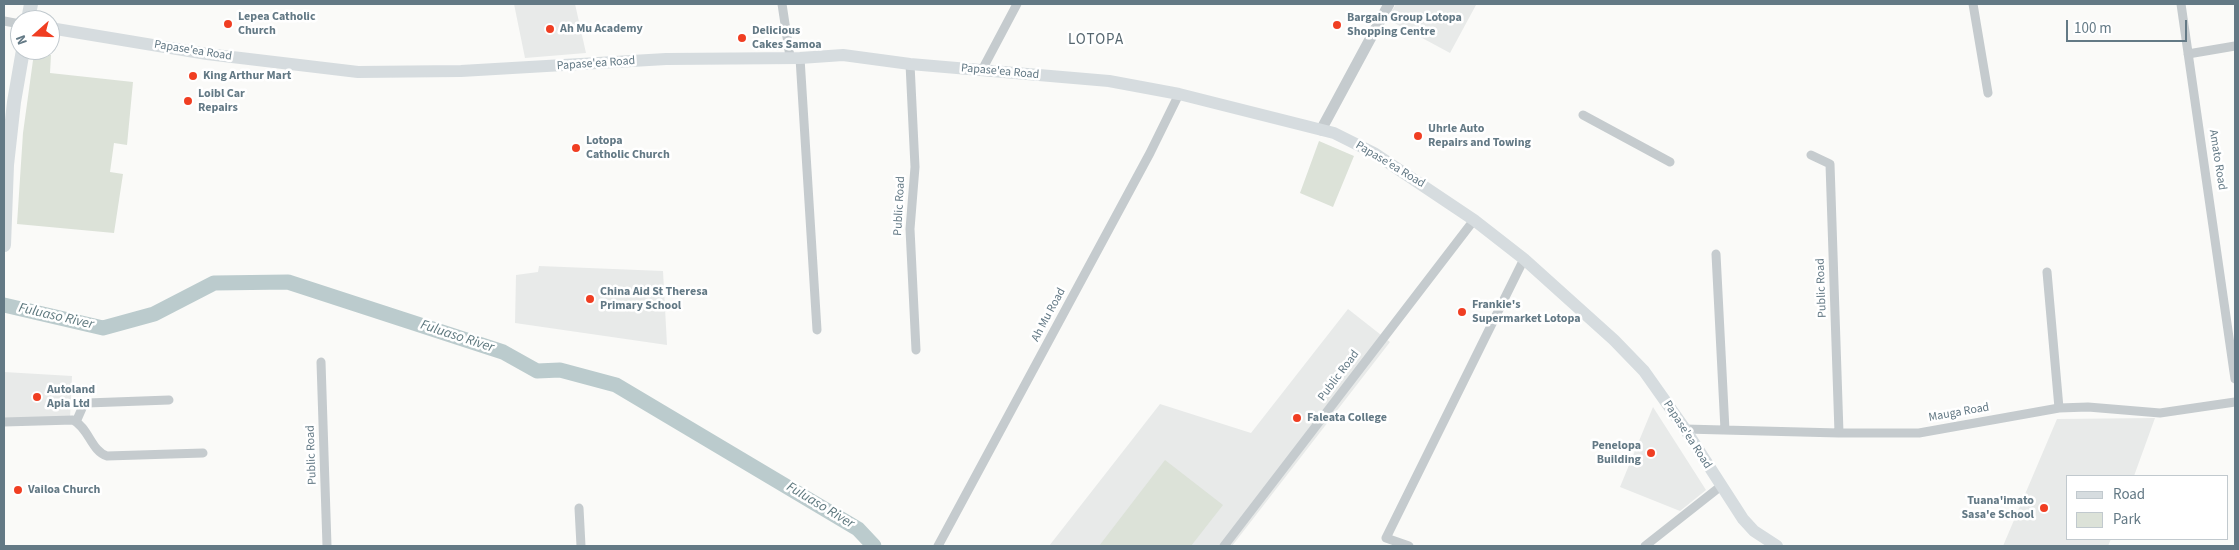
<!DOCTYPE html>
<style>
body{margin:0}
#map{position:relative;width:2239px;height:550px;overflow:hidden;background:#fafaf8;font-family:"Source Sans 3",sans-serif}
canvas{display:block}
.frame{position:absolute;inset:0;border:5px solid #637985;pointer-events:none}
.legend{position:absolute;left:2066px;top:475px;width:162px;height:65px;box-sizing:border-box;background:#fff;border:1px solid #c1c9ce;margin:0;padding:6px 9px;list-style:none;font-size:15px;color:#637985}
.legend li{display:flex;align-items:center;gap:10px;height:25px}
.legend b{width:25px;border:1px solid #c1c9ce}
.north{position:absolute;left:10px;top:10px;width:50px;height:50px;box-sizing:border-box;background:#fff;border:1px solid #c1c9ce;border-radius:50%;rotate:250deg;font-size:14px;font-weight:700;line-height:20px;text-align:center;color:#637985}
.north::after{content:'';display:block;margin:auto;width:18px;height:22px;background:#f03e22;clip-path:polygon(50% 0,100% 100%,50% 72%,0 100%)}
.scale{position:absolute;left:2066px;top:20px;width:121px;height:22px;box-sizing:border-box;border:2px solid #637985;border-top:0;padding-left:6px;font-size:15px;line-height:18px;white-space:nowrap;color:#637985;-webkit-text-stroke:4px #fff;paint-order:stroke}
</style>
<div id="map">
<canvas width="2239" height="550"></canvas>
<div class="frame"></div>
<ul class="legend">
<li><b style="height:6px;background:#d6dcdf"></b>Road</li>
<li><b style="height:14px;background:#dce2d8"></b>Park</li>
</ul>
<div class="north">N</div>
<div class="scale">100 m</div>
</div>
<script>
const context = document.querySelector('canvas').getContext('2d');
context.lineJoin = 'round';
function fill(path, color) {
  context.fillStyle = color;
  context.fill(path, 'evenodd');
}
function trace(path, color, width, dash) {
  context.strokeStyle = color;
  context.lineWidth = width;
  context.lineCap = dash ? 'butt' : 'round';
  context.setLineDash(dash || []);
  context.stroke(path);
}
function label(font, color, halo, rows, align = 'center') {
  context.font = font + ' "Source Sans 3",sans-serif';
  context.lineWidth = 5;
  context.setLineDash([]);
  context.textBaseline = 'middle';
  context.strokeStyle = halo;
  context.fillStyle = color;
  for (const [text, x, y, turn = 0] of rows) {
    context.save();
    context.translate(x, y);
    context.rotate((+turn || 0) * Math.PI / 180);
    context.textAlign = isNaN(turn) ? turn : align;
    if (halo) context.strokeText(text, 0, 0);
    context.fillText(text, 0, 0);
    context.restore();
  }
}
const built = new Path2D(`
 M514 4H575L586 53 525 58Z
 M1396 4H1473L1476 5 1450 53 1387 19Z
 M539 266 663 271 667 345 515 323 516 275 538 272Z
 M1348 309 1390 342 1232 546H1049L1160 404 1251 433Z
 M4 372 72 376 70 418H4Z
 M1653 407 1706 490 1680 511 1620 487Z
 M2155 418 2134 476H2068V539H2111L2108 546H2003L2057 419Z`);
const green = new Path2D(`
 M34 53 51 55 50 73 133 82 127 145 114 143 110 172 123 174 114 233 17 224 23 133Z
 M1319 141 1354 156 1333 207 1300 193Z
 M1165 460 1223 505 1191 546H1099Z`);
const river = new Path2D(`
 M4 305 103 328 154 314 214 283 288 282 503 352 537 371 560 370 616 385 858 529 874 546`);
const minor = new Path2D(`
 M782 4 790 57
 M1973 4 1988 93
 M2181 4 2235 379
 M4 21 20 24
 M2188 54 2235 46
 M800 58 817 330
 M910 64 915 167 910 229 916 350
 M982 70 1017 4
 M1583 115 1670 162
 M1811 155 1830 164 1839 433
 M1716 254 1725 430
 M2047 272 2059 408
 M321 362 327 546
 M4 422 73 420C89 428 91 451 107 456L203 453
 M76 422 83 406 87 403 169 400
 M1685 429 1839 433H1919L2059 408 2088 407 2160 413 2235 402
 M579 508 581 546
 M938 546 1150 153 1179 94
 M1224 546 1474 220
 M1409 546 1386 538 1524 259
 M1645 546 1721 486`);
const tertiary = new Path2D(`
 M1321 130 1389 4`);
const secondary = new Path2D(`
 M50 28 207 54 358 72 461 71 666 59 800 58 843 55 910 64 1109 81 1179 94 1334 133 1374 153 1474 220 1524 259 1614 340 1644 371 1685 429 1743 519 1754 531 1777 546`);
const primary = new Path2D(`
 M28 20 31 4
 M4 245 7 165 14 102 23 50`);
const markers = [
 [228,24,5,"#f03e22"],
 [1337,25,5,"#f03e22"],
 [550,29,5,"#f03e22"],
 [742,38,5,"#f03e22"],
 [193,76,5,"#f03e22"],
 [188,101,5,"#f03e22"],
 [1418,136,5,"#f03e22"],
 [576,148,5,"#f03e22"],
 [590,299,5,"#f03e22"],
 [1462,312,5,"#f03e22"],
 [37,397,5,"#f03e22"],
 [1297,418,5,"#f03e22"],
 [1651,453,5,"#f03e22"],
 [18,490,5,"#f03e22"],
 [2044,508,5,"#f03e22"]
];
const poiNames = [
 ["Lepea Catholic",238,17],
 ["Church",238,31],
 ["Bargain Group Lotopa",1347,18],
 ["Shopping Centre",1347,32],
 ["Ah Mu Academy",560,29],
 ["Delicious",752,31],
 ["Cakes Samoa",752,45],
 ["King Arthur Mart",203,76],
 ["Loibl Car",198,94],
 ["Repairs",198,108],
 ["Uhrle Auto",1428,129],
 ["Repairs and Towing",1428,143],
 ["Lotopa",586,141],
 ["Catholic Church",586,155],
 ["China Aid St Theresa",600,292],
 ["Primary School",600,306],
 ["Frankie's",1472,305],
 ["Supermarket Lotopa",1472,319],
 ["Autoland",47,390],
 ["Apia Ltd",47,404],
 ["Faleata College",1307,418],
 ["Penelopa",1641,446,"right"],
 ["Building",1641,460,"right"],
 ["Vailoa Church",28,490],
 ["Tuana'imato",2034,501,"right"],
 ["Sasa'e School",2034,515,"right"]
];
const streetNames = [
 ["Papase'ea Road",193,51,9],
 ["Papase'ea Road",596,64,-4],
 ["Papase'ea Road",1000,72,5],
 ["Amato Road",2217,160,81],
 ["Papase'ea Road",1390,165,31],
 ["Public Road",900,206,-87],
 ["Public Road",1822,288,-92],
 ["Ah Mu Road",1049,315,-62],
 ["Public Road",1339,376,-53],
 ["Mauga Road",1959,413,-10],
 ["Papase'ea Road",1687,435,57],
 ["Public Road",312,455,-92]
];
const waterNames = [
 ["Fuluaso River",56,317,13],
 ["Fuluaso River",457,337,18],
 ["Fuluaso River",820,506,31]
];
const quarterNames = [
 ["LOTOPA",1096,41]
];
fill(built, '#e8eae9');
fill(green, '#dce2d8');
trace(river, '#bbcbcd', 15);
trace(minor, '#c5cbce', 9);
trace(tertiary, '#c5cbce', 11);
trace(secondary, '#d6dcdf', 12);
trace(primary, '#d6dcdf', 14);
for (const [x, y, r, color] of markers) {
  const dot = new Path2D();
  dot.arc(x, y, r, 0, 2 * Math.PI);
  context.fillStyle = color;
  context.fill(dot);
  trace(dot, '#fff', 2);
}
label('bold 12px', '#637985', '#fff', poiNames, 'left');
label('12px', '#637985', '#fff', streetNames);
label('italic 14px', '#5e787e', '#fff', waterNames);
context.letterSpacing = '1px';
label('15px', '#55666f', '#fff', quarterNames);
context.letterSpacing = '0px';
</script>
